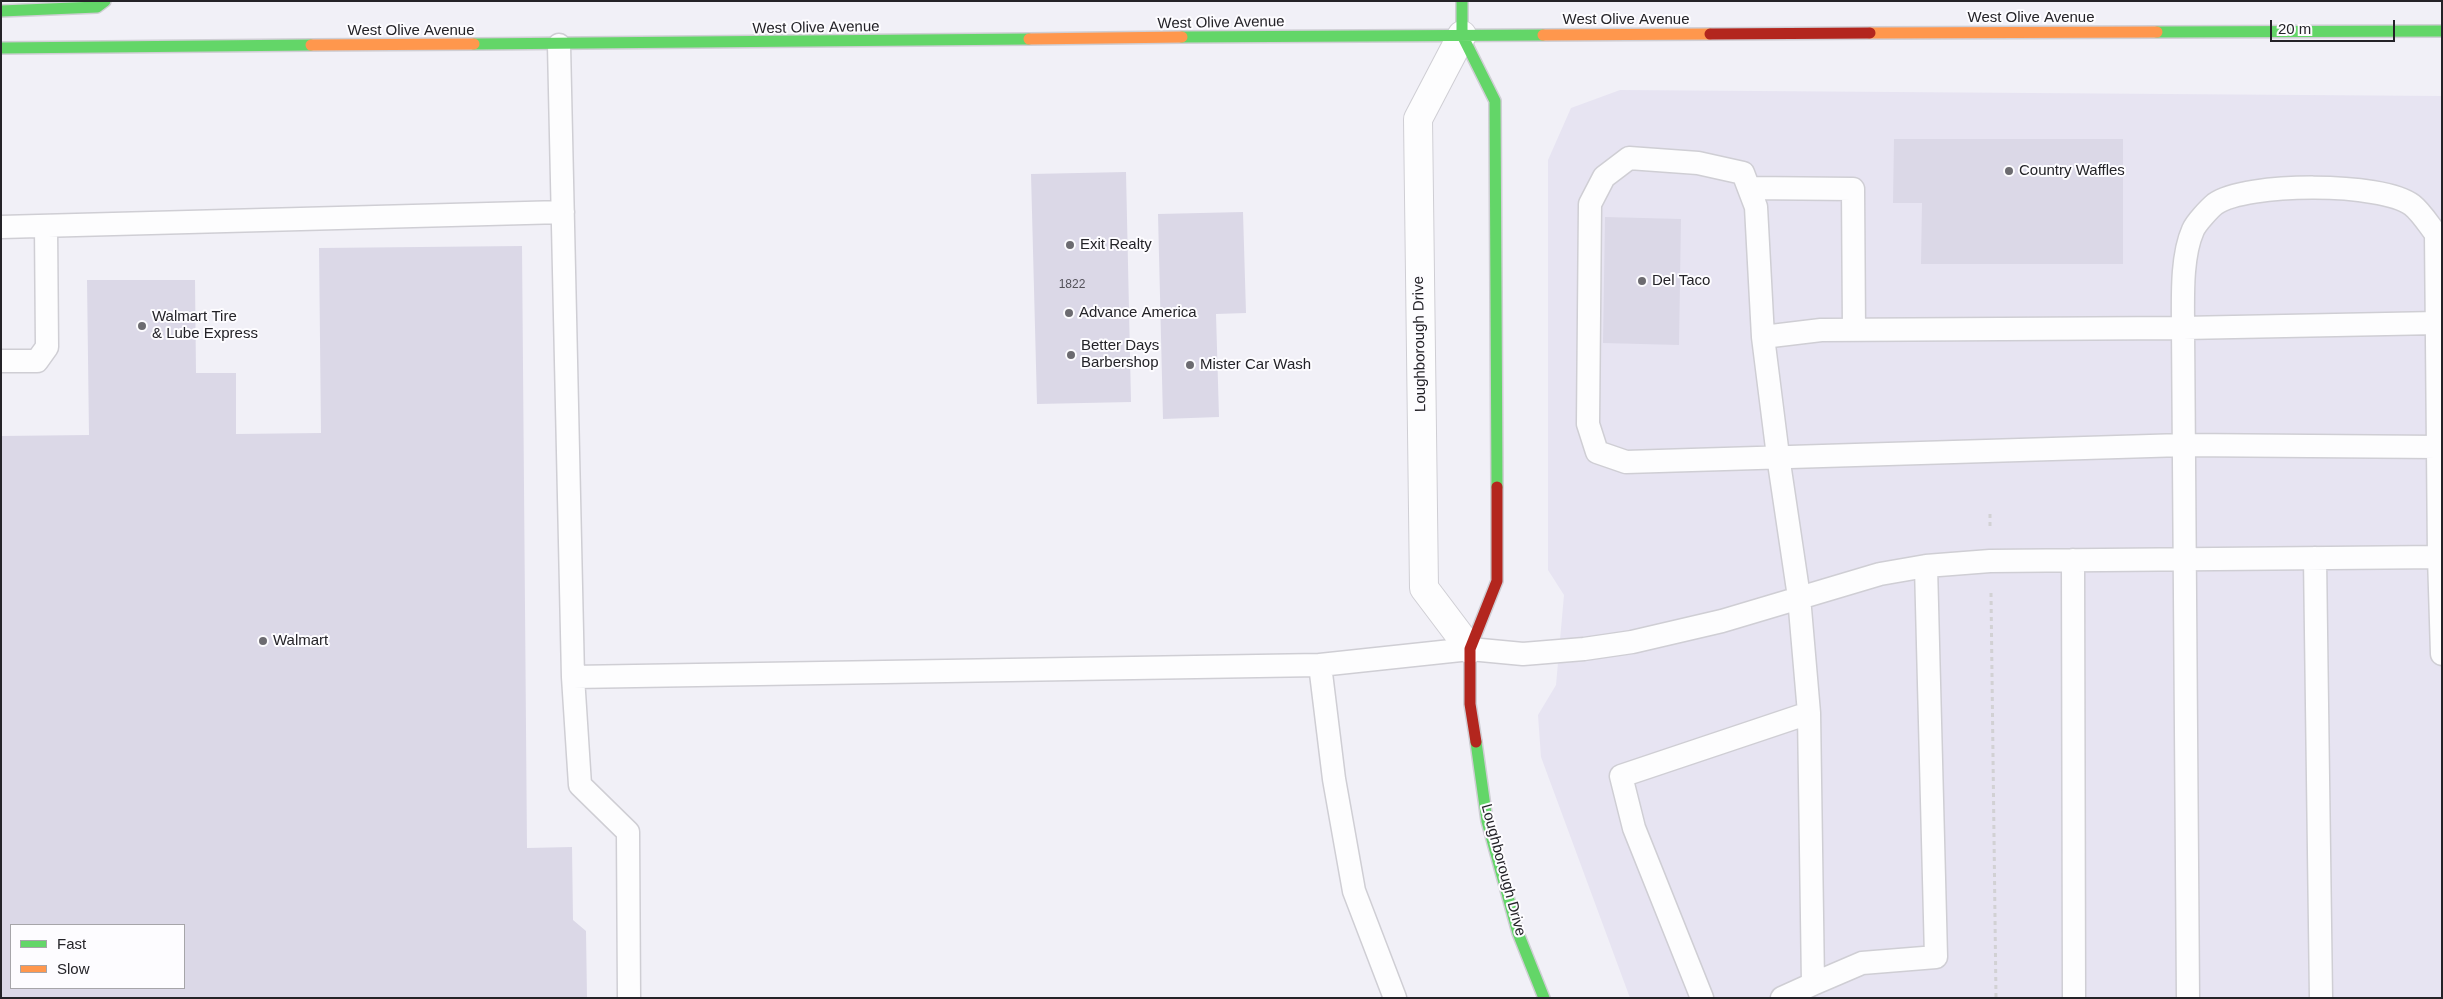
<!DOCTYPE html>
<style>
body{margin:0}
#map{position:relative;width:2443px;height:999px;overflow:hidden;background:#f1f0f7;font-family:Helvetica,sans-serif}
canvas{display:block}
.frame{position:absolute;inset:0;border:2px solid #242328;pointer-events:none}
.legend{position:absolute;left:10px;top:924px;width:175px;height:65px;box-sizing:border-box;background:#fdfcff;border:1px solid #a6a5a9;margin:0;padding:6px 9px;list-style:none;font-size:15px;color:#242328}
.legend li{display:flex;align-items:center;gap:10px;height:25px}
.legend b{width:25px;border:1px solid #a6a5a9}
.scale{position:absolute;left:2270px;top:20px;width:125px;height:22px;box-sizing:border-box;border:2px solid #242328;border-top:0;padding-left:6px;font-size:15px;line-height:18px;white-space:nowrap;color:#242328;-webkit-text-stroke:4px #fdfcff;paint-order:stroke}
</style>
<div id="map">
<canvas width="2443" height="999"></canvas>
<div class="frame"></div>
<ul class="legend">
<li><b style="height:6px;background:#63d668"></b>Fast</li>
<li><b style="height:6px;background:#ff974d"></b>Slow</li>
</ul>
<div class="scale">20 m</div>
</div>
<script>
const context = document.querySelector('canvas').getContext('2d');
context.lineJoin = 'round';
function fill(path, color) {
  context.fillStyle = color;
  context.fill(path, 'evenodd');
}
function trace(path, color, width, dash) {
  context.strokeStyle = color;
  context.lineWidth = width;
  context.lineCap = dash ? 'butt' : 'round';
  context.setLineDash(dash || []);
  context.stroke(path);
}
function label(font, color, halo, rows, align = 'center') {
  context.font = font + ' Helvetica,sans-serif';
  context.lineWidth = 4;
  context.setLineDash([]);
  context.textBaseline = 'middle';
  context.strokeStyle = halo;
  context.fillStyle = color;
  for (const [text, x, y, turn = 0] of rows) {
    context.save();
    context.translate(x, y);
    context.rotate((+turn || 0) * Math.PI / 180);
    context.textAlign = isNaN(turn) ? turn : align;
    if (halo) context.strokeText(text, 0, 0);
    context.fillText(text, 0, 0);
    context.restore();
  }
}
const built = new Path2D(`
 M1620 90 2442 96V998H1630L1541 757 1538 715 1556 685 1564 595 1548 570V160L1571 108Z`);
const building = new Path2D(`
 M1894 139H2123V264H1921L1922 203H1893Z
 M1126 172 1131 402 1037 404 1031 174Z
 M1243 212 1246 313 1216 314 1219 417 1163 419 1158 214Z
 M1605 217 1681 219 1679 345 1603 343Z
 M522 246 527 848 572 847 573 920 586 931 587 998H1V436L89 435 87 280H195L196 373H236V434L321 433 319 248ZM11 925H184V988H11Z`);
const path = new Path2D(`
 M1990 514V527
 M1991 593 1996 998`);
const lane = new Path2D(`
 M559 45 573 677 580 785 628 832 629 998
 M1749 188 1853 189 1854 330
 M1 227 563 212
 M2437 323 2183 328C2183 299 2181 257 2193 230 2196 223 2209 209 2215 204 2246 182 2382 182 2412 205 2421 212 2429 225 2436 234L2439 557 2442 654
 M1763 337 1756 207 1743 173 1698 163 1629 158 1604 177 1590 204 1588 424 1597 452 1626 462 2183 445 2438 447
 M1 361H37L47 347 46 226
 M2315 558 2321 998
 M2073 560 2074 998
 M1320 665 1334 779 1354 891 1395 998
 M573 677 1320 665 1470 649 1523 654 1584 649 1632 642 1722 621 1880 574 1926 566 1990 561 2442 557
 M1813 984 1862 963 1936 957 1926 566
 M1702 998 1634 828 1621 776 1809 713
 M1782 998 1813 984 1809 713 1799 597 1778 456 1763 337 1821 330 2183 328 2188 998`);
const street = new Path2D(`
 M1462 35 1418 119 1424 588 1470 649`);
const fast = new Path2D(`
 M1462 1V35L1495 101 1497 487
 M1 11 97 7 105 1
 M2157 32 2442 31
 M1182 37 1543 35
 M474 44 1029 39
 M1 48 311 45
 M1476 742 1487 821 1518 933 1544 998`);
const slow = new Path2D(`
 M1870 33 2157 32
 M1543 35 1710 34
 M1029 39 1182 37
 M311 45 474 44`);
const jam = new Path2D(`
 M1710 34 1870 33
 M1476 742 1470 704V649L1497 581V487`);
const markers = [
 [2009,171,5,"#6c6b70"],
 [1070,245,5,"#6c6b70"],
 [1642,281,5,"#6c6b70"],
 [1069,313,5,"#6c6b70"],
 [142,326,5,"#6c6b70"],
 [1071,355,5,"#6c6b70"],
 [1190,365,5,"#6c6b70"],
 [263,641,5,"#6c6b70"]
];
const numberNames = [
 ["1822",1072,285]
];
const streetNames = [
 ["West Olive Avenue",2031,18],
 ["West Olive Avenue",1626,20],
 ["West Olive Avenue",1221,23,-1],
 ["West Olive Avenue",816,28,-1],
 ["West Olive Avenue",411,31],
 ["Loughborough Drive",1420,344,-91],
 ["Loughborough Drive",1503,870,75]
];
const poiNames = [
 ["Country Waffles",2019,171],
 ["Exit Realty",1080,245],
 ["Del Taco",1652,281],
 ["Advance America",1079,313],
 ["Walmart Tire",152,317],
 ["& Lube Express",152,334],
 ["Better Days",1081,346],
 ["Barbershop",1081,363],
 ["Mister Car Wash",1200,365],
 ["Walmart",273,641]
];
fill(built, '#e7e4f2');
fill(building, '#dbd8e7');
trace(lane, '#cfced4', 25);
trace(street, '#cfced4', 30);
trace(fast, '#cfced4', 14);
trace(slow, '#cfced4', 14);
trace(jam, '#cfced4', 14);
trace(path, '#d2d1d4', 3, [4, 4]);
trace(lane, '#fdfdfe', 22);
trace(street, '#fdfdfe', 28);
trace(fast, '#63d668', 11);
trace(slow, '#ff974d', 11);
trace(jam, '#b3261e', 11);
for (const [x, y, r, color] of markers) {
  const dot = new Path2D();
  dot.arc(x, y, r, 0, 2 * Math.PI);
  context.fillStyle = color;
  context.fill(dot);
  trace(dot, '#fdfcff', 2);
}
label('12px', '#535159', null, numberNames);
label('15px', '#242328', '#fdfcff', streetNames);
label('15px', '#242328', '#fdfcff', poiNames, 'left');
</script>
